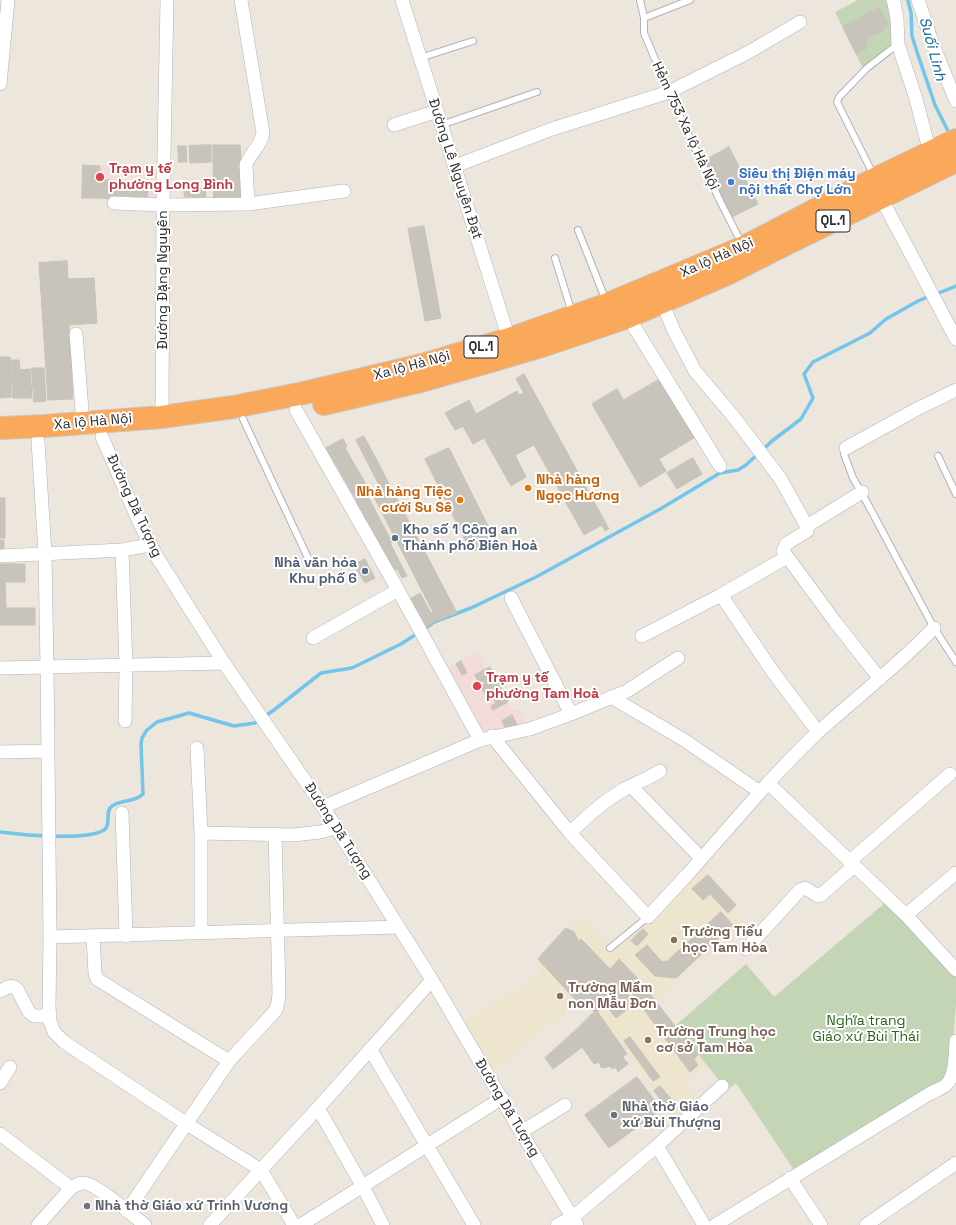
<!DOCTYPE html>
<meta charset="utf-8">
<style>
body{margin:0}
canvas{display:block;background:#ece6dd}
</style>
<canvas width="956" height="1225"></canvas>
<script>
const context = document.querySelector('canvas').getContext('2d');
context.lineJoin = 'round';
function fill(path, color) {
  context.fillStyle = color;
  context.fill(path, 'evenodd');
}
function trace(path, color, width, dash) {
  context.strokeStyle = color;
  context.lineWidth = width;
  context.lineCap = dash ? 'butt' : 'round';
  context.setLineDash(dash || []);
  context.stroke(path);
}
function label(font, color, halo, rows, align = 'center') {
  context.font = font + ' "Space Grotesk",sans-serif';
  context.lineWidth = 4;
  context.setLineDash([]);
  context.textBaseline = 'middle';
  context.strokeStyle = halo;
  context.fillStyle = color;
  for (const [text, x, y, turn = 0] of rows) {
    context.save();
    context.translate(x, y);
    context.rotate((+turn || 0) * Math.PI / 180);
    context.textAlign = isNaN(turn) ? turn : align;
    if (halo) context.strokeText(text, 0, 0);
    context.fillText(text, 0, 0);
    context.restore();
  }
}
const education = new Path2D(`
 M700 865 741 905 735 911 742 922 737 931 655 1000 706 1064 685 1083 700 1101 677 1123 628 1054 622 1057 595 1013 586 1003 579 1008 575 1005 491 1073 461 1022 541 974 535 962 570 924 588 918 612 950 652 917Z`);
const medical = new Path2D(`
 M83 165 118 166V187L159 189V200L82 198Z
 M477 652 486 669 490 667 513 711 519 709 527 725 482 735 445 669Z`);
const cemetery = new Path2D(`
 M858 0H888L894 44 863 68 835 12Z
 M886 902 956 976V1005L950 1073 947 1077 794 1170 736 1083 727 1090 675 1026 746 964 774 997Z`);
const stream = new Path2D(`
 M908 0 911 13 912 36 918 55 935 105 950 135
 M936 294 956 286
 M423 630 434 622 471 608 536 577 662 508 720 473 738 470 746 465 772 441 801 419 813 398 804 374 813 362 870 333 886 319 918 301 930 296
 M0 832C22 835 86 841 104 830 112 825 104 811 112 806 122 799 134 803 143 794L141 744 142 738 147 730 157 722 189 713 234 726 255 723 274 710 321 673 352 668 401 644 418 633`);
const building = new Path2D(`
 M879 8 888 24 882 27 884 30 866 39 868 43 865 45 867 48 856 54 843 27Z
 M211 145V162L190 163 189 146Z
 M213 145H240L244 200H214Z
 M178 146H186L187 162H179Z
 M729 147 758 204 732 217 704 161Z
 M83 165 100 166V179L104 180V187H100V198H82Z
 M104 180H111L110 187H104Z
 M100 187H110V199L100 198Z
 M110 187 148 188 147 197 110 195Z
 M184 188H205L206 197H185Z
 M424 226 441 318 425 321 408 229Z
 M67 261 68 279 94 278 97 323 69 325 73 399 48 400 39 263Z
 M0 357H10L11 397 0 398Z
 M11 360H19L20 370 30 369 32 398H13Z
 M32 368H44L46 401 34 402Z
 M524 374 609 529 605 531 602 525 584 535 534 445 515 455 526 477 511 486 484 438 473 444 463 426 455 430 445 413 469 400 476 414 517 391 519 395 524 393 516 379Z
 M662 378 697 436 659 459 624 400Z
 M617 389 666 471 640 487 592 404Z
 M364 436 457 613 434 622 423 630 408 600 420 593 431 613 433 612 373 495 382 491 356 440Z
 M343 439 347 446 345 448 371 493 367 495 392 542 390 543 407 576 402 578 397 569 392 572 353 504 357 501 326 448Z
 M449 448 495 540 471 552 425 459Z
 M693 458 702 474 677 489 667 473Z
 M0 498H5V538H0Z
 M0 540H4V549H0Z
 M365 559 375 578 365 583 354 565Z
 M0 564H25V582H5L6 608H35V625H0Z
 M461 661 467 673 462 675 456 664Z
 M490 667 508 702 493 710 491 706 496 703 491 694 486 696 480 686 485 684 484 681 479 683 475 675Z
 M512 715 519 728 507 730 502 721Z
 M708 875 736 905 728 913 710 894 703 900 692 889Z
 M721 912 733 925 676 978 655 976 635 955 647 945 662 962 667 961Z
 M566 928 574 932 579 942 581 939 610 969 619 959 639 980 595 1013 586 1003 581 1006 538 959Z
 M643 929 648 934 637 946 631 941Z
 M639 980 698 1055 694 1059 698 1065 690 1072 628 988Z
 M625 990 635 1003 616 1018 606 1005Z
 M597 1011 627 1054 622 1057 591 1015Z
 M591 1015 628 1064 618 1072 616 1067 612 1069 610 1066 604 1068 601 1067 599 1062 594 1064 582 1047 585 1045 576 1030Z
 M576 1030 585 1045 553 1069 545 1058Z
 M630 1037 660 1077 653 1081 624 1041Z
 M637 1077 661 1109 609 1148 585 1115Z
 M660 1086 673 1101 666 1107 654 1091Z`);
const lane = new Path2D(`
 M640 0 644 18V33L655 59 687 132 722 205 742 244
 M644 18 690 0
 M420 58 473 41
 M441 125 537 92
 M874 176 837 102 839 97 867 68 898 44
 M578 230 606 301
 M555 258 572 313
 M243 419 308 558
 M846 448 844 454 853 478 864 497 934 628 956 662
 M938 456 956 494
 M610 948 648 917`);
const street = new Path2D(`
 M241 0 263 133C261 146 250 153 246 165L248 204
 M402 0 509 339
 M893 0 894 3 897 19 898 44 916 99 930 153
 M918 0 933 45 956 101
 M0 84 8 0
 M394 125 437 111
 M455 166 552 129 669 92 749 52 800 22
 M881 198 956 339
 M114 203 163 205 248 204 344 191
 M662 302 674 331 695 371 733 416 780 478 805 523 807 531 786 544 783 551 836 623 880 679
 M628 317 720 466
 M76 334 83 423
 M296 410 398 590 480 740
 M162 417 163 205 167 0
 M102 437 140 524 157 557 224 663 323 807 432 980 521 1132 577 1225
 M38 441 45 554 47 667 50 937 49 1007 50 1021 54 1032 64 1042 187 1124 261 1170 294 1225
 M846 448 917 409 956 390
 M807 526 862 492
 M122 550 126 666 125 721
 M0 556 122 550 150 545
 M721 595 773 672 818 732
 M511 598 571 714
 M934 628C897 666 856 698 817 733 800 749 784 766 768 783L906 915 956 970
 M642 636 721 595 787 557
 M313 638 398 590
 M0 668 224 663
 M611 697 684 740 760 792
 M492 736 570 833 648 917 687 875 768 783
 M197 748 201 833V932
 M0 752 48 751
 M631 786 701 858
 M323 807 480 740 530 729 571 714 627 691 678 658
 M122 813 126 936
 M201 833 294 835 320 832 336 828
 M570 833C586 817 604 801 623 790 635 783 648 779 660 771
 M849 862 950 774
 M906 915 956 873
 M93 936 95 973 97 979 229 1061
 M50 937 398 927
 M746 949 800 890 805 888 818 896 821 895 854 866
 M0 991C6 988 11 984 17 989L29 1012 34 1016H50
 M370 1049 474 1225
 M0 1083 10 1067
 M318 1108 363 1187 383 1225
 M521 1132 565 1105
 M0 1134 71 1188
 M657 1146 704 1225
 M790 1178 821 1225
 M127 1211 229 1061 276 1010 278 1002 279 994 275 834
 M38 1225 71 1188C75 1186 78 1183 83 1183 94 1182 135 1217 145 1225
 M210 1225 318 1108 432 980
 M301 1225 502 1098
 M557 1225 573 1217 657 1146 722 1086
 M715 1225 929 1094C934 1091 941 1089 946 1085 956 1076 955 1054 956 1041
 M866 1225 956 1163`);
const highway = new Path2D(`
 M324 404 421 381 498 359 542 346 628 317 727 274 786 244 956 161
 M0 428 44 426 162 417 233 407 304 393 422 365 509 339 608 304 744 247 875 179 956 140`);
const markers = [
 [100,177,5,"#e0444e"],
 [731,182,4,"#3f7fe0"],
 [528,488,4,"#e8710a"],
 [460,500,4,"#e8710a"],
 [395,538,4,"#5c6f8a"],
 [365,571,4,"#5c6f8a"],
 [477,686,5,"#e0444e"],
 [674,940,4,"#8d6e63"],
 [560,996,4,"#8d6e63"],
 [648,1040,4,"#8d6e63"],
 [614,1115,4,"#6b7280"],
 [87,1206,4,"#6b7280"]
];
const shields = [
 [833,221,34],
 [481,347,34]
];
const shieldNames = [
 ["QL.1",833,221],
 ["QL.1",481,347]
];
const streetNames = [
 ["Hẻm 753 Xa lộ Hà Nội",685,126,65],
 ["Đường Lê Nguyên Đạt",455,169,72],
 ["Xa lộ Hà Nội",717,258,-24],
 ["Đường Đặng Nguyên",163,280,-90],
 ["Xa lộ Hà Nội",412,366,-15],
 ["Xa lộ Hà Nội",93,422,-5],
 ["Đường Dã Tượng",134,506,65],
 ["Đường Dã Tượng",338,831,57],
 ["Đường Dã Tượng",507,1108,59]
];
const healthNames = [
 ["Trạm y tế",109,169],
 ["phường Long Bình",109,185],
 ["Trạm y tế",486,678],
 ["phường Tam Hoà",486,694]
];
const shopNames = [
 ["Siêu thị Điện máy",739,174],
 ["nội thất Chợ Lớn",739,190]
];
const foodNames = [
 ["Nhà hàng",536,480],
 ["Ngọc Hương",536,496],
 ["Nhà hàng Tiệc",452,492,"right"],
 ["cưới Su Sê",452,508,"right"]
];
const serviceNames = [
 ["Kho số 1 Công an",403,530],
 ["Thành phố Biên Hoà",403,546],
 ["Nhà văn hóa",357,563,"right"],
 ["Khu phố 6",357,579,"right"]
];
const educationNames = [
 ["Trường Tiểu",682,932],
 ["học Tam Hòa",682,948],
 ["Trường Mầm",568,988],
 ["non Mẫu Đơn",568,1004],
 ["Trường Trung học",656,1032],
 ["cơ sở Tam Hòa",656,1048]
];
const parkNames = [
 ["Nghĩa trang",866,1021],
 ["Giáo xứ Bùi Thái",866,1037]
];
const worshipNames = [
 ["Nhà thờ Giáo",622,1107],
 ["xứ Bùi Thượng",622,1123],
 ["Nhà thờ Giáo xứ Trinh Vương",95,1206]
];
const waterNames = [
 ["Suối Linh",932,49,75]
];
fill(education, '#ede5cd');
fill(medical, '#f3dbdb');
fill(cemetery, '#c3d5b5');
trace(stream, '#73c5eb', 3.5);
fill(building, '#c8c4bb');
trace(building, '#c7c2b7', 1);
trace(lane, '#b1b2be', 8);
trace(street, '#b1b2be', 14);
trace(highway, '#c8c8c8', 24);
trace(lane, '#fff', 6);
trace(street, '#fff', 13);
trace(highway, '#faa85a', 22);
for (const [x, y, r, color] of markers) {
  const dot = new Path2D();
  dot.arc(x, y, r, 0, 2 * Math.PI);
  context.fillStyle = color;
  context.fill(dot);
  trace(dot, '#fff', 1.5);
}
for (const [x, y, w] of shields) {
  const box = new Path2D();
  box.roundRect(x - w / 2, y - 11, w, 22, 3);
  context.fillStyle = '#fff';
  context.fill(box);
  trace(box, '#2b2b2b', 1);
}
label('bold 13px', '#2b2b2b', null, shieldNames);
label('14px', '#2b2b2b', '#fff', streetNames);
label('bold 14px', '#be3a42', '#fff', healthNames, 'left');
label('bold 14px', '#366cbe', '#fff', shopNames, 'left');
label('bold 14px', '#c56008', '#fff', foodNames, 'left');
label('bold 14px', '#4e5e75', '#fff', serviceNames, 'left');
label('bold 14px', '#785e54', '#fff', educationNames, 'left');
label('14px', '#27661c', '#fff', parkNames);
label('bold 14px', '#5b616d', '#fff', worshipNames, 'left');
label('italic 15px', '#116298', '#fff', waterNames);
</script>
